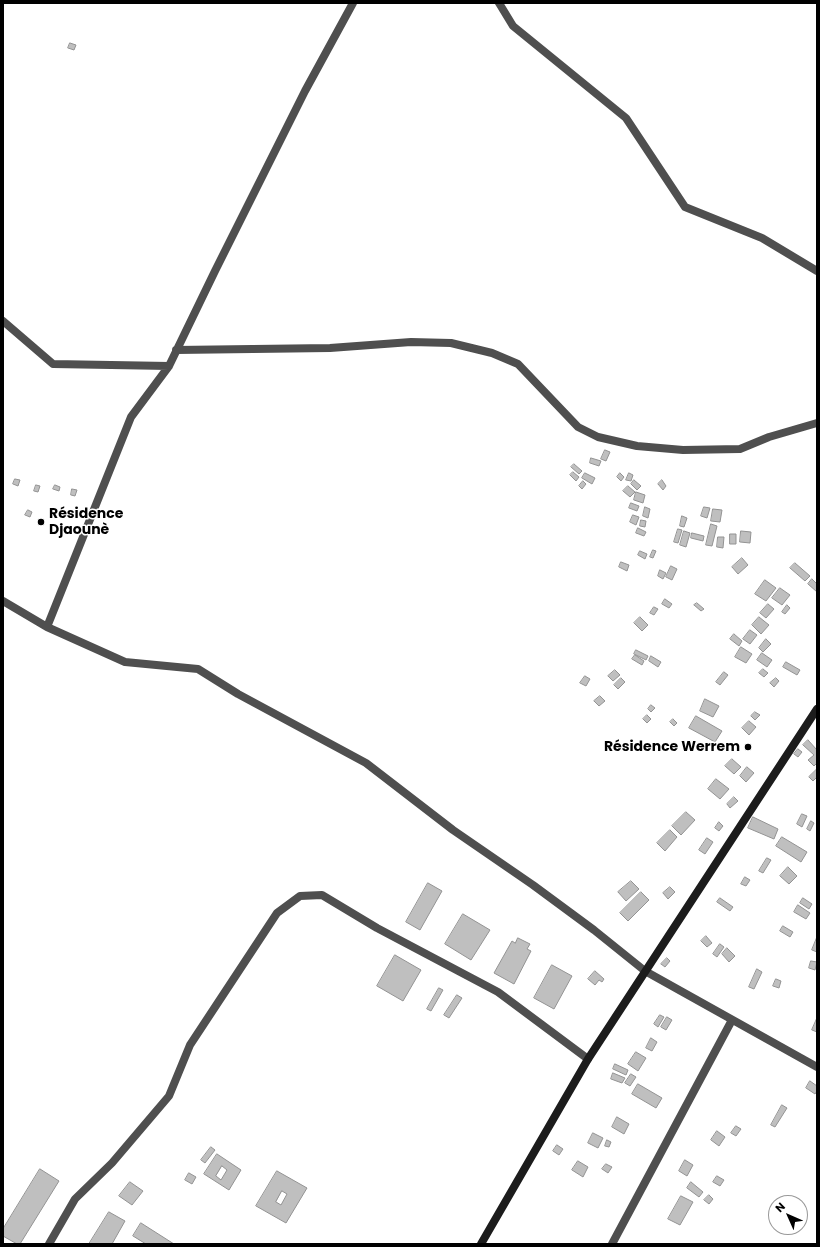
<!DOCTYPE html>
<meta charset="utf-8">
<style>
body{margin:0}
#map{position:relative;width:820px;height:1247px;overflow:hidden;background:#fff;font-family:Poppins,sans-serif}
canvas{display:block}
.frame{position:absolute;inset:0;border:4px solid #000;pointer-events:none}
.north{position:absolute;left:768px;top:1195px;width:40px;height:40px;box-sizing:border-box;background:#fff;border:1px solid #999;border-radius:50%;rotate:315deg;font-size:11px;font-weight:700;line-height:16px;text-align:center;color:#000}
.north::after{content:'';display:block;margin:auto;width:14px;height:18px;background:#000;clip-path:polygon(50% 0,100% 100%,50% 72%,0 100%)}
</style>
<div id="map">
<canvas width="820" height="1247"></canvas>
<div class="frame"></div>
<div class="north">N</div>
</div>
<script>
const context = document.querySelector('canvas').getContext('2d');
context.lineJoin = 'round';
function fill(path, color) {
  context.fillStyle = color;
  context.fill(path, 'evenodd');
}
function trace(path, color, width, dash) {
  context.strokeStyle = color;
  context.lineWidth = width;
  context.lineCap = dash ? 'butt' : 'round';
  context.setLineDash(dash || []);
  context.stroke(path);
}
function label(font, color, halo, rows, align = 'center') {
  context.font = font + ' Poppins,sans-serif';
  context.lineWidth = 3;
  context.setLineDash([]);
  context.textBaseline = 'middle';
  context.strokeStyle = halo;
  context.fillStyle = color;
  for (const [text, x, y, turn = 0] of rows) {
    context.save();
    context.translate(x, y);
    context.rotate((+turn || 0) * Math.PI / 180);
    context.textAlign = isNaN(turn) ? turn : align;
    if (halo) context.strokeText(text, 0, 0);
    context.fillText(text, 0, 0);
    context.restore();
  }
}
const building = new Path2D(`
 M70 43 76 45 74 50 68 48Z
 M605 450 610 452 606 461 601 459Z
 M591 458 601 461 599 466 590 463Z
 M574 464 582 471 579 474 571 467Z
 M573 472 579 477 576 481 570 475Z
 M585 473 595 478 592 484 582 478Z
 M620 473 624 477 621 481 617 477Z
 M629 473 633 475 631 481 626 480Z
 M15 479 20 480 18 486 13 484Z
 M634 480 641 486 637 490 631 484Z
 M662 480 666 486 663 490 658 484Z
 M583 481 586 484 582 489 579 486Z
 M36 485 40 486 38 492 34 491Z
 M55 485 60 487 59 491 53 489Z
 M628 486 635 492 630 497 623 491Z
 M72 489 77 490 75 496 71 495Z
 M636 492 645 495 643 503 634 500Z
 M631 503 639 506 637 511 629 508Z
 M645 507 650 509 648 518 643 516Z
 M704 507 710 508 707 518 701 516Z
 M713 509 722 510 720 522 711 521Z
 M28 510 32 512 30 517 25 515Z
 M633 515 639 517 636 525 630 522Z
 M682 516 687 518 684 527 680 526Z
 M641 520 646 521 645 527 640 526Z
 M711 524 717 526 712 546 706 545Z
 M638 528 646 532 644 536 636 533Z
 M678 529 682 530 678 543 674 542Z
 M684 531 690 533 686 547 680 545Z
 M741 531 751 532 750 543 740 542Z
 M692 533 704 536 703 541 691 538Z
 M730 534H736V544H730Z
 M718 537H724L723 548 717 547Z
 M653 550 656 551 653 558 650 557Z
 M640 551 647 554 645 559 638 555Z
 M742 558 748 565 738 574 732 567Z
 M621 562 629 565 627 571 619 567Z
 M795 563 810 576 805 581 790 568Z
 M671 566 677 569 672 580 666 577Z
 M660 570 666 573 663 579 658 576Z
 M812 579 817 584V592L808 584Z
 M765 580 776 588 766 601 755 594Z
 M780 588 790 595 782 605 772 598Z
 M665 599 672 604 669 608 662 604Z
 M697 603 704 609 701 611 694 605Z
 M768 604 774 609 766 618 760 613Z
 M787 605 790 608 785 614 782 612Z
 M654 607 658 609 654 615 650 613Z
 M640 617 648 625 642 631 634 623Z
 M759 617 769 625 761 634 752 625Z
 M750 630 757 635 750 644 743 639Z
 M734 634 742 641 739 646 730 639Z
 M766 639 771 644 763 652 759 648Z
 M741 647 752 654 746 663 735 657Z
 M636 650 648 656 646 660 634 654Z
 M762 653 772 660 767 667 757 660Z
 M635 655 644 661 642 665 632 659Z
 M651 656 661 662 658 667 649 661Z
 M786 662 800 670 797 675 783 667Z
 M763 669 768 673 764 677 759 673Z
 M615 670 620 675 613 681 608 676Z
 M724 672 728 675 720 685 716 682Z
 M585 676 590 679 586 686 580 683Z
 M621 678 625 682 618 689 614 685Z
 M776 678 779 681 774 687 770 683Z
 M600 696 605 701 599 706 594 701Z
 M705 699 719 706 713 717 700 711Z
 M651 705 655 708 651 712 648 709Z
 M755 712 760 715 755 720 751 716Z
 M647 715 651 719 647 723 643 719Z
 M696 716 722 731 715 742 689 728Z
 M673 719 677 723 674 726 670 722Z
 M749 721 756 727 749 735 742 728Z
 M808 740 817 750V763L814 766 808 760 814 755 803 745Z
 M798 749 802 752 798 757 794 754Z
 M732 759 741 767 734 774 725 766Z
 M747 767 754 773 746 782 740 776Z
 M817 769V777L813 781 809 777Z
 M716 779 729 789 720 799 708 789Z
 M734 797 738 801 730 808 727 804Z
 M686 812 695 820 681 835 672 826Z
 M802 814 807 816 802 827 797 824Z
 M753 817 778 829 774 839 748 828Z
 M811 821 814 823 810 831 807 829Z
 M719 822 723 826 719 831 715 828Z
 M670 830 677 837 665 851 657 843Z
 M782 837 807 852 801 862 776 846Z
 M707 838 713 842 705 854 699 850Z
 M767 858 771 860 763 873 759 871Z
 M788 867 797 876 789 884 780 876Z
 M745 877 750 880 746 886 741 884Z
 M631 881 639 889 626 901 618 892Z
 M428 883 442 891 420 930 406 922Z
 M670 887 675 892 668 899 663 893Z
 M641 892 649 900 628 921 620 913Z
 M720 898 733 907 730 911 717 902Z
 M803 898 812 904 809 909 800 903Z
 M798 905 810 913 806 919 794 912Z
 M463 914 490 930 471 960 445 944Z
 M783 926 793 932 790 937 780 931Z
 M706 936 712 943 707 947 701 941Z
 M817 937V952L812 950Z
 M518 938 530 944 527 949 531 951 514 984 494 973 512 941 515 943Z
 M720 944 724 947 717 957 713 954Z
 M727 948 735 956 729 962 722 954Z
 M395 955 421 970 403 1001 377 986Z
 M667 958 670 961 665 967 661 964Z
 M811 961 817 962 815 970 809 968Z
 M552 965 572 976 554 1009 534 998Z
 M757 969 762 972 754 989 749 987Z
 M595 971 604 979 602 982 599 980 595 985 588 979Z
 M776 979 781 981 779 988 773 986Z
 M439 988 443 990 431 1011 427 1009Z
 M457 995 462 998 449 1018 444 1015Z
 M660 1015 664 1017 658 1027 654 1024Z
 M667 1017 672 1020 666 1030 661 1027Z
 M817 1018V1032L812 1030Z
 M651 1038 657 1042 652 1051 646 1048Z
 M636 1052 646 1058 638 1071 628 1064Z
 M615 1064 628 1070 626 1075 613 1069Z
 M613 1073 625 1078 622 1083 611 1079Z
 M631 1074 636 1077 630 1086 625 1083Z
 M810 1081 817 1086V1091L815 1094 806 1088Z
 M638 1084 662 1098 656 1108 632 1094Z
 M782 1105 787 1108 775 1127 771 1125Z
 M617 1117 629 1124 624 1134 612 1127Z
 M736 1126 741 1129 736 1136 731 1133Z
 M717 1131 725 1137 719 1146 711 1140Z
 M593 1133 603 1138 598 1148 588 1143Z
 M607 1140 611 1142 609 1147 605 1146Z
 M557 1145 563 1149 559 1155 553 1151Z
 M211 1147 215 1150 205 1163 201 1160Z
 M217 1154 241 1170 229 1190 204 1174ZM222 1166 227 1170 221 1180 216 1176Z
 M685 1160 693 1165 687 1176 679 1171Z
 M578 1161 588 1167 583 1177 572 1170Z
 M606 1164 612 1167 608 1173 602 1169Z
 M40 1169 59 1181 20 1244H17L3 1236V1229Z
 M277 1171 307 1188 286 1223 256 1206ZM282 1191 287 1194 281 1205 276 1202Z
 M189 1173 196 1177 192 1184 185 1180Z
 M717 1176 724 1180 720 1186 713 1182Z
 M130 1182 143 1191 132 1205 119 1196Z
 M691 1182 703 1192 699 1197 687 1188Z
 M709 1195 713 1199 709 1204 704 1200Z
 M681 1196 693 1202 680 1225 668 1219Z
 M109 1212 125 1221 112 1244H89Z
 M141 1223 174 1244H146L133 1236Z`);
const street = new Path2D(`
 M499 3 513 26 626 118 685 207 762 238 817 271
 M3 321 53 364 169 366
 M176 350 330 348 411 342 451 343 492 353 518 364 578 427 598 437 637 446 683 450 740 449 769 437 817 423
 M3 601 47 627 125 662 198 669 238 694 366 763 453 830 533 885 594 930 645 971 817 1067
 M47 627 131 417 169 366 215 271 305 91 353 3
 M49 1244 75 1199 112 1163 169 1096 190 1045 277 913 300 896 322 895 377 928 498 992 588 1059
 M612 1244 732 1020`);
const secondary = new Path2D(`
 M481 1244 588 1059 817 709`);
const markers = [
 [41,522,4,"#000"],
 [748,747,4,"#000"]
];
const poiNames = [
 ["Résidence",49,514],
 ["Djaounè",49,530],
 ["Résidence Werrem",740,747,"right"]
];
fill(building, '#bfbfbf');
trace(building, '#939393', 1);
trace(street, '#4f4f4f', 8);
trace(secondary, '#1c1c1c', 8);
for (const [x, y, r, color] of markers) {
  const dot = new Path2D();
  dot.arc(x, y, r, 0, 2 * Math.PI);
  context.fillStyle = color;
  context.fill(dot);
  trace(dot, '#fff', 1.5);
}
label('bold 14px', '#000', '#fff', poiNames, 'left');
</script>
